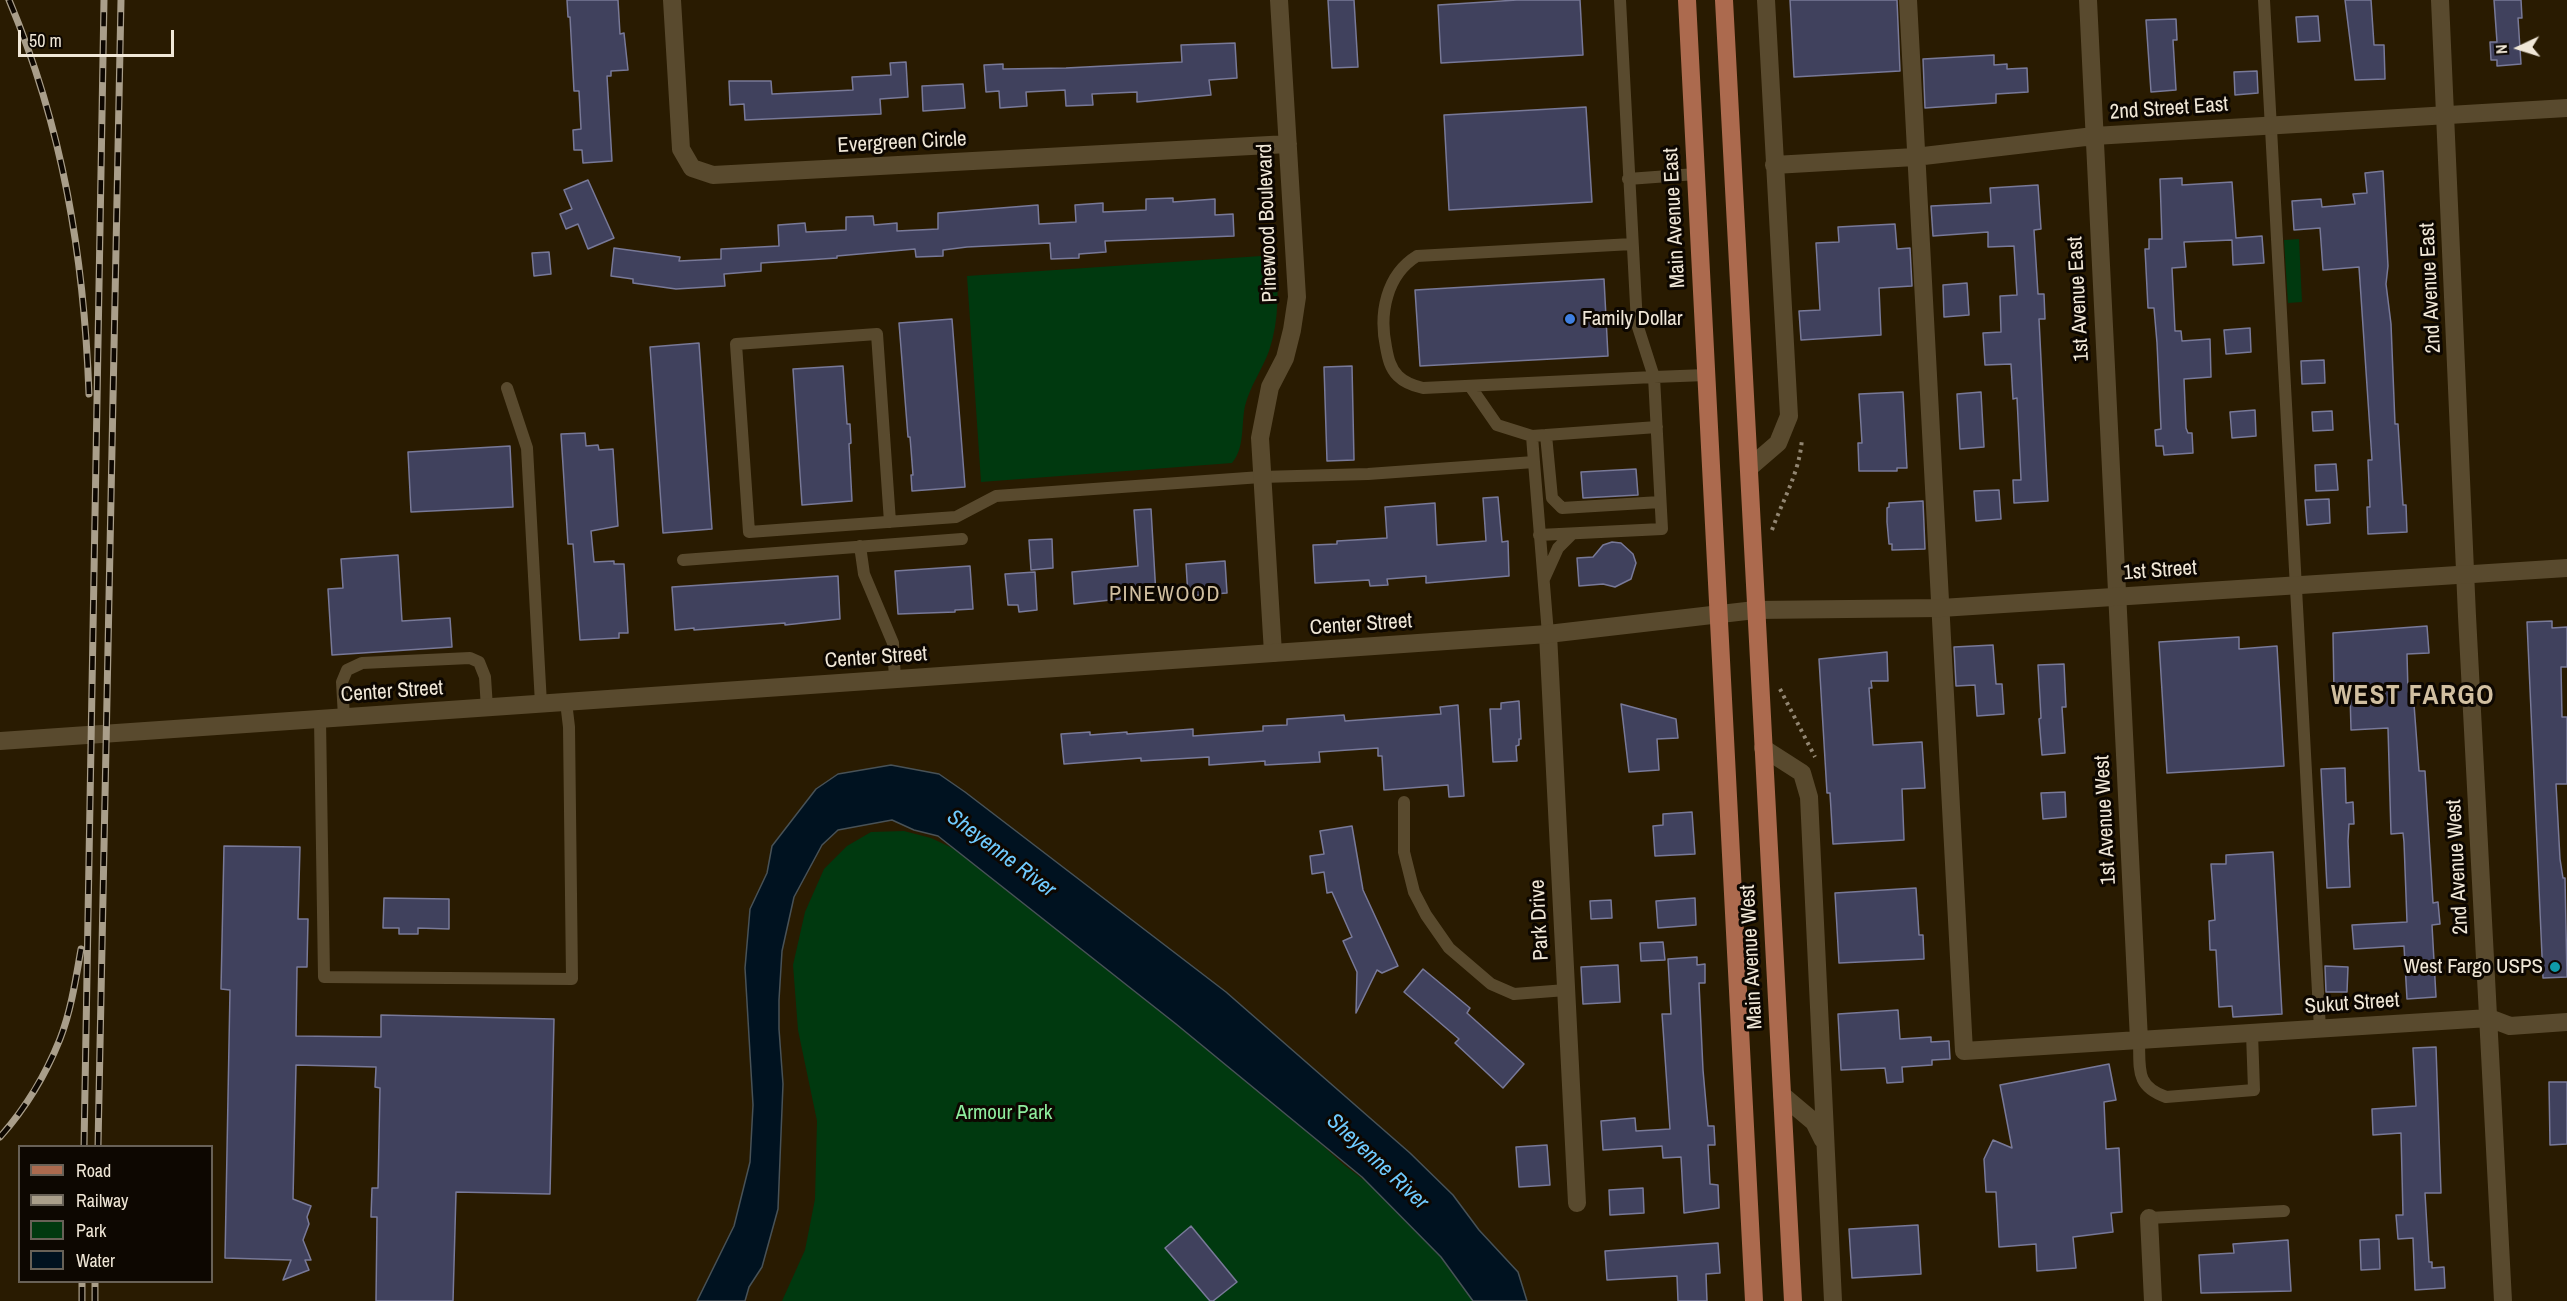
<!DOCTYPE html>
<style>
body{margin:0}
#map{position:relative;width:2567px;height:1301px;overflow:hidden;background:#291b01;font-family:"Archivo Narrow",sans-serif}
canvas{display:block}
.legend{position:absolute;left:18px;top:1145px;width:195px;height:138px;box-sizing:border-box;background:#0d0701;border:2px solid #686157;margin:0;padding:8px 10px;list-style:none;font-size:18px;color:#f0e7d7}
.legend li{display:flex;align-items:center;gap:12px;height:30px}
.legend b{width:30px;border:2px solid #686157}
.north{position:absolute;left:2489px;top:18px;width:60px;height:60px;-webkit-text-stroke:4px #0d0701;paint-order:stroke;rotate:266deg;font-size:16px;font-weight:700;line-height:24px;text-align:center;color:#f0e7d7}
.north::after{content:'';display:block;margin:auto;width:21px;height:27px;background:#f0e7d7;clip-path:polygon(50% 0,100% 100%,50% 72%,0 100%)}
.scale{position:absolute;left:18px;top:30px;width:156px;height:27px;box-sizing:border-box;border:3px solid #f0e7d7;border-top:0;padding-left:8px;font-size:18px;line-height:21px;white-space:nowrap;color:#f0e7d7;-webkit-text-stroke:4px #0d0701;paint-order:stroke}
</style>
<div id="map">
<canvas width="2567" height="1301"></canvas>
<ul class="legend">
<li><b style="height:8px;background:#ac6a4e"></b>Road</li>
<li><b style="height:8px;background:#a99e8a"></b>Railway</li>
<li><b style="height:16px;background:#00390f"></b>Park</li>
<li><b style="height:16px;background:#001220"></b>Water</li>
</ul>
<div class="north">N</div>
<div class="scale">50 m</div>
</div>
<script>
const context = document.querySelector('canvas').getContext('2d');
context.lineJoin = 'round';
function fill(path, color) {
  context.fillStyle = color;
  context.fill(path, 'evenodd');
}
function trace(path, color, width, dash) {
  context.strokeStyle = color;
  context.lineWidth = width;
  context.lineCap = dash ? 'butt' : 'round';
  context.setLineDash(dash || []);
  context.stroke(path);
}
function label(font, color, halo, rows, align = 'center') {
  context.font = font + ' "Archivo Narrow",sans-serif';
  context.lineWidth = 6;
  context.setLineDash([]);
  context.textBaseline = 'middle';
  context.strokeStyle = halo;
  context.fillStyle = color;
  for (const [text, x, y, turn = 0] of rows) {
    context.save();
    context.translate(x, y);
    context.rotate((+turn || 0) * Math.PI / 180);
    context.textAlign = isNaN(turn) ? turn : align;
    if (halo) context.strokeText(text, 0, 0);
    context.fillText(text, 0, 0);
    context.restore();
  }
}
const green = new Path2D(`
 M2299 239 2302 302 2288 303 2284 240Z
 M1276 255C1278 287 1280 319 1269 351 1262 370 1250 386 1245 406 1241 425 1245 448 1232 463L981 482 967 276Z
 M904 831 931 838 961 852 1175 1012 1344 1165 1409 1214 1495 1301H782L805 1250 815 1199 817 1121 798 1030 793 965 805 912 824 869 847 846 871 832Z`);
const water = new Path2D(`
 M891 765 939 774 965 792 1226 992 1410 1153 1453 1195 1479 1230 1518 1272 1527 1301H1473L1441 1257 1362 1177 1176 1024 938 836 914 830 892 820 838 830 822 845 794 897 782 951 779 1000V1029L783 1084 778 1209 762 1267 749 1287 745 1301H697L734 1226 750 1162 753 1105 745 968 750 909 767 873 772 846 816 789 838 774Z`);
const building = new Path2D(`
 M567 0H618L620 34 624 33 628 70 611 71V76H607L612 161 583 163 582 150H574L573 130 581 129 579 91H574L570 17H568Z
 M1328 0H1354L1358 67 1332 68Z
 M1517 0H1580L1583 55 1441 63 1438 5Z
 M1790 0H1897L1900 71 1794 77Z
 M2345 0H2371L2374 45H2384L2385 79 2355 80Z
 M2494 0H2521L2522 18H2518L2521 64 2497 66V60H2491L2490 42H2497Z
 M2318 16 2320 41 2298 42 2296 17Z
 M2176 19 2177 40H2173L2176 90 2151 92 2146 20Z
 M1235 43 1237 78 1209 80 1211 95 1137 102V92L1092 94 1093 105 1066 106 1065 90 1026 92 1027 106 1000 108 999 91 986 92 984 65 1003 64V69L1066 68 1182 62 1181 45Z
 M1994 55V65L2007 64V69L2027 68 2028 92 1996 94V103L1925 108 1923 59Z
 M906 62 908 97 880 99 881 114 745 120 744 104 730 105 729 81H771L772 94 853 90 852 77 891 75 890 63Z
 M2257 71 2258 93 2235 95 2234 72Z
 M963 84 965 108 923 111 922 86Z
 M1586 107 1592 202 1449 210 1444 115Z
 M2383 171 2388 266 2386 284 2391 324 2395 424H2398L2403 505H2406L2407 532 2368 534 2367 507H2370L2368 460H2372L2359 267 2323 270 2320 228 2294 230 2292 201 2321 199 2322 207 2355 204 2353 194 2367 193 2365 173Z
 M2182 178V185L2232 182 2236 238 2262 236 2264 263 2233 265 2232 240 2184 242 2186 267 2172 268 2175 331H2181L2182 341 2210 339 2211 377 2184 379 2186 428 2188 433H2192L2193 453 2164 455 2163 446H2156L2155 430 2161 429 2157 343 2154 308H2148L2145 249H2149V239H2162L2160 179Z
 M588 180 614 238 588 249 578 224 566 229 560 214 572 209 564 190Z
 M2038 185 2041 229 2034 230 2038 294H2044L2045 319H2039L2048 501 2014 503 2013 480H2021L2017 398 2013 399 2011 364 1985 365 1983 333 2001 332 2000 296 2017 295 2014 246 1988 247V232L1933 236 1931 206 1991 203 1990 188Z
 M1173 198V202L1215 199V215L1233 214 1234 236 1105 241 1106 252 1079 254V258L1051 259 1050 243 967 247 943 250V256L916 257 915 249 837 256V258L761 263V271L724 274 725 286 676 289 633 283V279L611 276 614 248 680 257 679 261 721 259V249L779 246 778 225 805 223 806 232 846 230V217L873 216 874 225 897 223V231L938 229V213L1038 205 1039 224 1076 222 1075 205 1103 203V212L1146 210V199Z
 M1895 224 1897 249 1910 248 1912 286 1879 288 1881 335 1801 340 1799 311 1820 310 1816 243 1839 242 1838 227Z
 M549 252 551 274 534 276 532 253Z
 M1604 279 1608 356 1420 366 1415 290Z
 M1967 283 1969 315 1944 317 1943 285Z
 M952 319 965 487 912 491 911 475H913L910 437H908L899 323Z
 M2250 328 2251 352 2226 354 2224 330Z
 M699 343 712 529 663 533 650 347Z
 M2324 360 2325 383 2302 384 2301 361Z
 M843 366 847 424H850L851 443 849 444 852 501 802 505 793 369Z
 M1352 366 1354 460 1327 461 1324 367Z
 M1903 392 1907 468H1897V471H1859L1858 443H1862L1859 394Z
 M1981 392 1984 447 1960 449 1957 394Z
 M2255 410 2256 436 2232 438 2230 412Z
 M2332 411 2333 430 2313 431 2312 412Z
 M585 433 586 446 598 445 599 450 613 449 618 526 591 531 594 562 614 561V564H624L628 633H619V638L580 640 573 544H568L561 434Z
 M510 446 513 507 411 512 408 452Z
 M2336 464 2338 490 2316 491 2315 465Z
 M1636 469 1638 495 1583 498 1581 472Z
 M1999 490 2001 519 1976 521 1974 491Z
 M1498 497 1502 542 1508 541 1509 576 1426 583V576L1387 579 1388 585 1370 586 1369 580 1315 583 1313 545 1337 544V541L1387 538 1385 507 1435 503 1437 545 1486 541 1483 498Z
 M2329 499 2330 523 2307 525 2305 500Z
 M1923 501 1925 549 1892 550V544H1889L1887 522V508L1889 507V503Z
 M1151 509 1156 595 1074 604 1072 572 1138 566 1134 510Z
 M1052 539 1053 568 1031 570 1029 540Z
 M1612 542 1621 543 1633 554 1636 563 1631 579 1615 587 1603 584 1579 586 1577 558 1593 557 1603 545Z
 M398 555 402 621 450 618 452 647 332 655 328 589 343 588 341 559Z
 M1225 561 1227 593 1188 596 1186 564Z
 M970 566 973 609 955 610V612L898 614 895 571Z
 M1035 572 1037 610 1019 612 1018 605H1008L1005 574Z
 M838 576 840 619 785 625V623L694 630V628L675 630 672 587Z
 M2552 621V628L2567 627V667H2561L2562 717H2567V784H2556L2560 859 2563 878H2565L2567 977 2543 978 2527 622Z
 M2427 626 2429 653 2407 654 2408 692 2413 691 2419 771H2425L2433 903 2438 902 2440 924 2432 925 2436 997 2407 999 2404 946 2354 949 2352 925 2407 922 2404 842 2403 833 2391 834 2388 728 2351 730 2350 693 2334 694 2333 633Z
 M2239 637V649L2277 646 2284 766 2167 773 2159 642Z
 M1993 645 1996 684H2002L2004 714 1977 716 1975 685 1956 686 1954 647Z
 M1887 652 1888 681H1871L1872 688H1869L1873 745 1922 742 1925 788 1902 789 1904 840 1833 844 1830 793H1827L1819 659Z
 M2064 664 2066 707H2062L2065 753 2042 755 2039 719 2041 718 2038 665Z
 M1519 701 1521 739H1519V745L1516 746 1517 761 1493 762 1490 709H1501V703Z
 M1621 704 1676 719 1678 738 1657 739 1659 770 1629 772Z
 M1458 705 1464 796 1449 797 1448 785 1384 790 1382 756H1378V748L1319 752 1320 762 1265 765V761L1209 765V757L1141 761V758L1064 764 1061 734 1090 732V735L1127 732V734L1193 729V736L1263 731V726L1287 725V719L1344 715 1345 721 1441 714 1440 707Z
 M2345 768 2346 803 2353 802 2354 824H2349L2348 841 2350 887 2327 888 2321 769Z
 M2065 792 2066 817 2043 819 2041 793Z
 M1692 812 1695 854 1655 856 1653 826 1663 825V814Z
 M1352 826 1363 890 1398 966 1382 973 1377 970 1356 1013 1357 972 1343 941 1352 937 1332 892 1327 893 1324 872 1312 874 1310 856 1324 854 1320 831Z
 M224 846 300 847 298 919H308L307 967H297L296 1036 381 1037V1015L554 1019 550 1194 456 1192 453 1301H376L377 1217H371L372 1188H378L380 1088 375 1087 376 1067 296 1065 293 1199 311 1206 307 1217 309 1224 303 1240 311 1260H305L309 1270 283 1280 291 1260 225 1258 230 990 221 989Z
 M2273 852 2282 1014 2233 1017 2232 1006 2219 1007 2216 950H2210L2209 921 2215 920 2211 864H2226V855Z
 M1916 888 1919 935H1923L1924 959 1839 963 1835 893Z
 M384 898 449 899V929L418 928V934H399V928H383Z
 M1695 898 1696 925 1658 928 1656 901Z
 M1611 900 1612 918 1591 919 1590 901Z
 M1663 942 1665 960 1641 961 1640 943Z
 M1697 957V965L1705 964V983H1699L1703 1070 1708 1126H1714L1715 1145H1708L1710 1184 1718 1185 1719 1208 1684 1213 1681 1157 1663 1158 1662 1146 1603 1150 1601 1121 1635 1118 1636 1131 1670 1129 1662 1014H1671L1668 959Z
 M1618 965 1620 1002 1583 1004 1581 967Z
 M2325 966 2348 967 2347 992H2326Z
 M1423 969 1470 1008 1467 1013 1524 1064 1503 1088 1455 1043 1459 1039 1404 992Z
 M1898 1010 1900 1039 1931 1037V1042L1949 1041 1950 1059 1932 1060V1065L1902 1067 1903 1082 1887 1083 1885 1068 1841 1070 1838 1014Z
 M2436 1047 2441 1193H2425L2429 1262H2432V1268L2444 1267 2445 1288 2415 1290 2413 1238 2398 1239 2396 1215H2403L2401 1133 2373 1135 2372 1109 2416 1106 2413 1048Z
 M2109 1064 2116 1100 2104 1102 2106 1149 2119 1148 2122 1212 2111 1213 2113 1232 2073 1237 2076 1268 2037 1271 2036 1244 1999 1247 1996 1192H1986L1984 1159 1993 1140 2012 1148 2000 1085Z
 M2549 1082H2567V1144L2550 1145Z
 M1547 1145 1550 1185 1519 1187 1516 1147Z
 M1643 1188 1644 1213 1610 1215 1609 1190Z
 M1918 1225 1921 1274 1852 1278 1849 1229Z
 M1191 1226 1237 1282 1213 1301H1210L1165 1248Z
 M2379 1239 2380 1269 2361 1270 2360 1240Z
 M2288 1240 2291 1291 2201 1293 2199 1255 2234 1253 2233 1244Z
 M1718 1243 1720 1273 1706 1274 1707 1301H1678L1677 1276 1607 1280 1605 1251Z`);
const path = new Path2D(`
 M1772 530C1783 499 1800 472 1802 438
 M1780 689 1815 757`);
const service = new Path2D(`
 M1620 0 1637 324 1654 377 1706 375
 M2264 0 2320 1029
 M1628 179 1696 174
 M1470 386 1497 425 1532 436 1534 462
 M507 388 527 448 541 704
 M1546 435 1552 498 1562 508 1660 502
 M1532 436 1657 427
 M890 522 877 334 736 344 749 532 956 517 996 496 1261 477 1368 474 1534 462 1548 634
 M1539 535 1662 529 1654 377 1423 388C1414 386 1405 383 1398 376 1390 368 1388 358 1386 347 1379 314 1386 275 1417 256L1632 244
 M860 546 864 574 893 643 895 679
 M683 560 962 539
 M1544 579 1558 548 1572 534
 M344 717 342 682 347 670 362 663 470 658 479 662 485 677 487 708
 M320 719 324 977 572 979 569 727 566 702
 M1404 802V852L1414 892 1426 915 1449 948 1491 984 1514 994 1566 990
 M2139 1040C2140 1069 2135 1086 2166 1097L2254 1090 2252 1033
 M2149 1218 2284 1211`);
const minor = new Path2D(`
 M672 0 681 149 692 168 713 175 1288 144
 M1908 0 1964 1051 2489 1018 2510 1026 2567 1022
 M2088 0 2139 1040
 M2440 0 2467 616 2503 1301
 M1774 165 1915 157 2094 136 2567 108
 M1749 468 1778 443 1789 416 1766 0
 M1548 634 1577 1203
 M1273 653 1260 438 1270 387 1285 358 1292 330 1297 297 1279 0
 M1763 748 1802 773 1809 797 1833 1301
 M1782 1095 1814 1122 1823 1140
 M2149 1218 2153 1301`);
const tertiary = new Path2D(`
 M1755 610 1941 608 2567 568`);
const secondary = new Path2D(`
 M0 741 1548 634 1755 610`);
const primary = new Path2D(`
 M1687 0 1754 1301
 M1724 0 1793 1301`);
const rail = new Path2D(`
 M9 0C63 128 84 257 89 394
 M0 1137C25 1109 46 1074 60 1039 71 1011 76 978 81 949
 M84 1146 104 0
 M98 1146 121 0
 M82 1301V1282
 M95 1301V1282`);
const markers = [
 [1570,319,6,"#3f7fe0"],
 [2555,967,6,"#0f9aa8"]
];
const streetNames = [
 ["2nd Street East",2169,109,-4],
 ["Evergreen Circle",902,143,-3],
 ["Main Avenue East",1675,218,-93],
 ["Pinewood Boulevard",1268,223,-92],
 ["2nd Avenue East",2431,288,-93],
 ["1st Avenue East",2079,299,-93],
 ["1st Street",2160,571,-4],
 ["Center Street",1361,625,-4],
 ["Center Street",876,658,-4],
 ["Center Street",392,692,-4],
 ["1st Avenue West",2106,820,-93],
 ["2nd Avenue West",2458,867,-93],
 ["Park Drive",1540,920,-93],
 ["Main Avenue West",1752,957,-93],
 ["Sukut Street",2352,1004,-4]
];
const poiNames = [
 ["Family Dollar",1582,319],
 ["West Fargo USPS",2543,967,"right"]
];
const parkNames = [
 ["Armour Park",1004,1113]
];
const neighbourhoodNames = [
 ["PINEWOOD",1165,595]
];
const waterNames = [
 ["Sheyenne River",1001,854,37],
 ["Sheyenne River",1377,1162,43]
];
const districtNames = [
 ["WEST FARGO",2413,697]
];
fill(green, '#00390f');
fill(water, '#001220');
trace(water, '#485257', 1.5);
fill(building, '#40415d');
trace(building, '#787998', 1.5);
trace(path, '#928672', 4, [3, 4.5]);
trace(service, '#594a2e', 12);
trace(minor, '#594a2e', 18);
trace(tertiary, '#594a2e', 18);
trace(secondary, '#594a2e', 18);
trace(primary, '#ac6a4e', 18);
trace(rail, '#a99e8a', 7);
trace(rail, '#0d0701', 4.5, [14]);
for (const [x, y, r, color] of markers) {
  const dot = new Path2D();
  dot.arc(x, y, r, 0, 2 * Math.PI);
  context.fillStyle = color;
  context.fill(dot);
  trace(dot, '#0d0701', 2);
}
label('21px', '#f0e7d7', '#0d0701', streetNames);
label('21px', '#f0e7d7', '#0d0701', poiNames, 'left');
label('21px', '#8eed9d', '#0d0701', parkNames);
context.letterSpacing = '1.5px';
label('22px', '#d1bfa0', '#0d0701', neighbourhoodNames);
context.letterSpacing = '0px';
label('italic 22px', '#70cbff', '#0d0701', waterNames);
context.letterSpacing = '1.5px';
label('bold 27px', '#d1bfa0', '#0d0701', districtNames);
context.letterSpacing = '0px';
</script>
